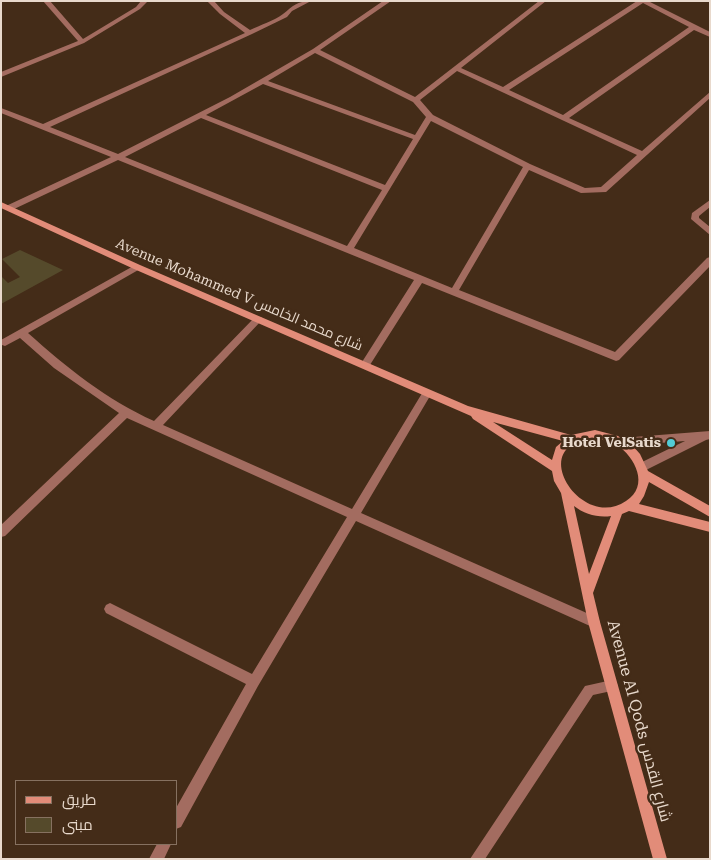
<!DOCTYPE html>
<meta charset="utf-8">
<style>
body{margin:0}
#map{position:relative;width:711px;height:860px;overflow:hidden;background:#442c18;font-family:"Roboto Serif",Cairo,serif}
canvas{display:block}
.frame{position:absolute;inset:0;border:2px solid #e8d9cc;pointer-events:none}
.legend{position:absolute;left:15px;top:780px;width:162px;height:65px;box-sizing:border-box;background:#442c18;border:1px solid #867160;margin:0;padding:6px 9px;list-style:none;font-size:15px;color:#e8d9cc}
.legend li{display:flex;align-items:center;gap:10px;height:25px}
.legend b{width:25px;border:1px solid #867160}
</style>
<div id="map">
<canvas width="711" height="860"></canvas>
<div class="frame"></div>
<ul class="legend">
<li><b style="height:6px;background:#e28c79"></b>طريق</li>
<li><b style="height:14px;background:#554a2b"></b>مبنى</li>
</ul>
</div>
<script>
const context = document.querySelector('canvas').getContext('2d');
context.lineJoin = 'round';
function fill(path, color) {
  context.fillStyle = color;
  context.fill(path, 'evenodd');
}
function trace(path, color, width, dash) {
  context.strokeStyle = color;
  context.lineWidth = width;
  context.lineCap = dash ? 'butt' : 'round';
  context.setLineDash(dash || []);
  context.stroke(path);
}
function label(font, color, halo, rows, align = 'center') {
  context.font = font + ' "Roboto Serif",Cairo,serif';
  context.lineWidth = 5;
  context.setLineDash([]);
  context.textBaseline = 'middle';
  context.strokeStyle = halo;
  context.fillStyle = color;
  for (const [text, x, y, turn = 0] of rows) {
    context.save();
    context.translate(x, y);
    context.rotate((+turn || 0) * Math.PI / 180);
    context.textAlign = isNaN(turn) ? turn : align;
    if (halo) context.strokeText(text, 0, 0);
    context.fillText(text, 0, 0);
    context.restore();
  }
}
const building = new Path2D(`
 M20 250 63 270 1 304V276L8 283 20 277 2 259Z`);
const street = new Path2D(`
 M43 1H50L83 39 136 7 141 1H148L140 9 84 43 1 77V72L78 41Z
 M207 1H214L224 12 250 30C260 25 274 21 283 14 293 6 297 1 311 1L292 11 287 17 252 34 50 127 118 154 230 97 313 49 383 1H391L320 50 415 97 539 1H546L461 68 503 87 637 1H648L710 32V37L694 30 569 118 642 151 710 92V98L606 192 581 193 529 170 459 290 615 352 707 258 710 257V266L619 360 616 361 422 283 368 368 365 369 360 365 362 362 414 280 118 160 12 210H6V206L111 157 1 113V108L43 124 245 33 220 14ZM643 3 689 27 563 115 509 90ZM315 53 413 102 426 117 415 135 268 81ZM457 71 637 155 601 187 585 188 530 164 433 115 420 100ZM263 84 413 139 385 185 206 115ZM201 118 382 190 347 246 125 157ZM431 121 523 167 452 288 354 248Z
 M710 200V207L699 216V218L710 227V235L691 219 692 213Z
 M137 264 141 267 140 269 28 333C66 367 107 400 154 421L255 317H261L263 319 261 321 163 425 352 509 424 390H430L432 393 430 396 361 513 598 618 600 622 598 626 594 628 590 626 356 521 258 686 181 827 176 829V808L246 684 106 613 104 609 106 605 110 603 252 674 347 517 127 418 5 536 1 537V525L119 413 54 368 20 338 5 346 2 345 1 340Z
 M710 431V439L706 440 642 472 638 470 637 467 638 464 685 441 621 446 617 445 616 442 617 439 621 438Z
 M612 680 616 682 618 686 616 690 593 695 485 859H470L585 686Z
 M157 844H171L164 859H149Z`);
const secondary = new Path2D(`
 M1 202 140 265 468 406 571 435 595 430 618 436 633 446 640 454 648 471 710 506V517L649 482 644 496 639 504 710 522V532L629 511 622 514 593 593 600 622 667 859H653L588 622 561 493 554 481 552 471 473 419 471 416 134 269 1 208ZM493 422 563 441 556 447 552 460ZM595 438C602 440 610 441 617 445 635 457 650 486 626 501 585 529 536 459 576 443 582 440 589 440 595 438ZM574 506C584 514 598 518 611 516L589 574Z`);
const markers = [
 [671,443,5,"#52ccd6"]
];
const streetNames = [
 ["Avenue Mohammed V شارع محمد الخامس",239,295,23]
];
const poiNames = [
 ["Hotel VelSatis",661,443]
];
const nearStreetnames = [
 ["Avenue Al Qods شارع القدس",639,721,75]
];
fill(building, '#554a2b');
fill(street, '#a36c60');
fill(secondary, '#e28c79');
for (const [x, y, r, color] of markers) {
  const dot = new Path2D();
  dot.arc(x, y, r, 0, 2 * Math.PI);
  context.fillStyle = color;
  context.fill(dot);
  trace(dot, '#442c18', 2);
}
label('14px', '#e8d9cc', '#442c18', streetNames);
label('bold 14px', '#e8d9cc', '#442c18', poiNames, 'right');
label('16px', '#e8d9cc', '#442c18', nearStreetnames);
</script>
